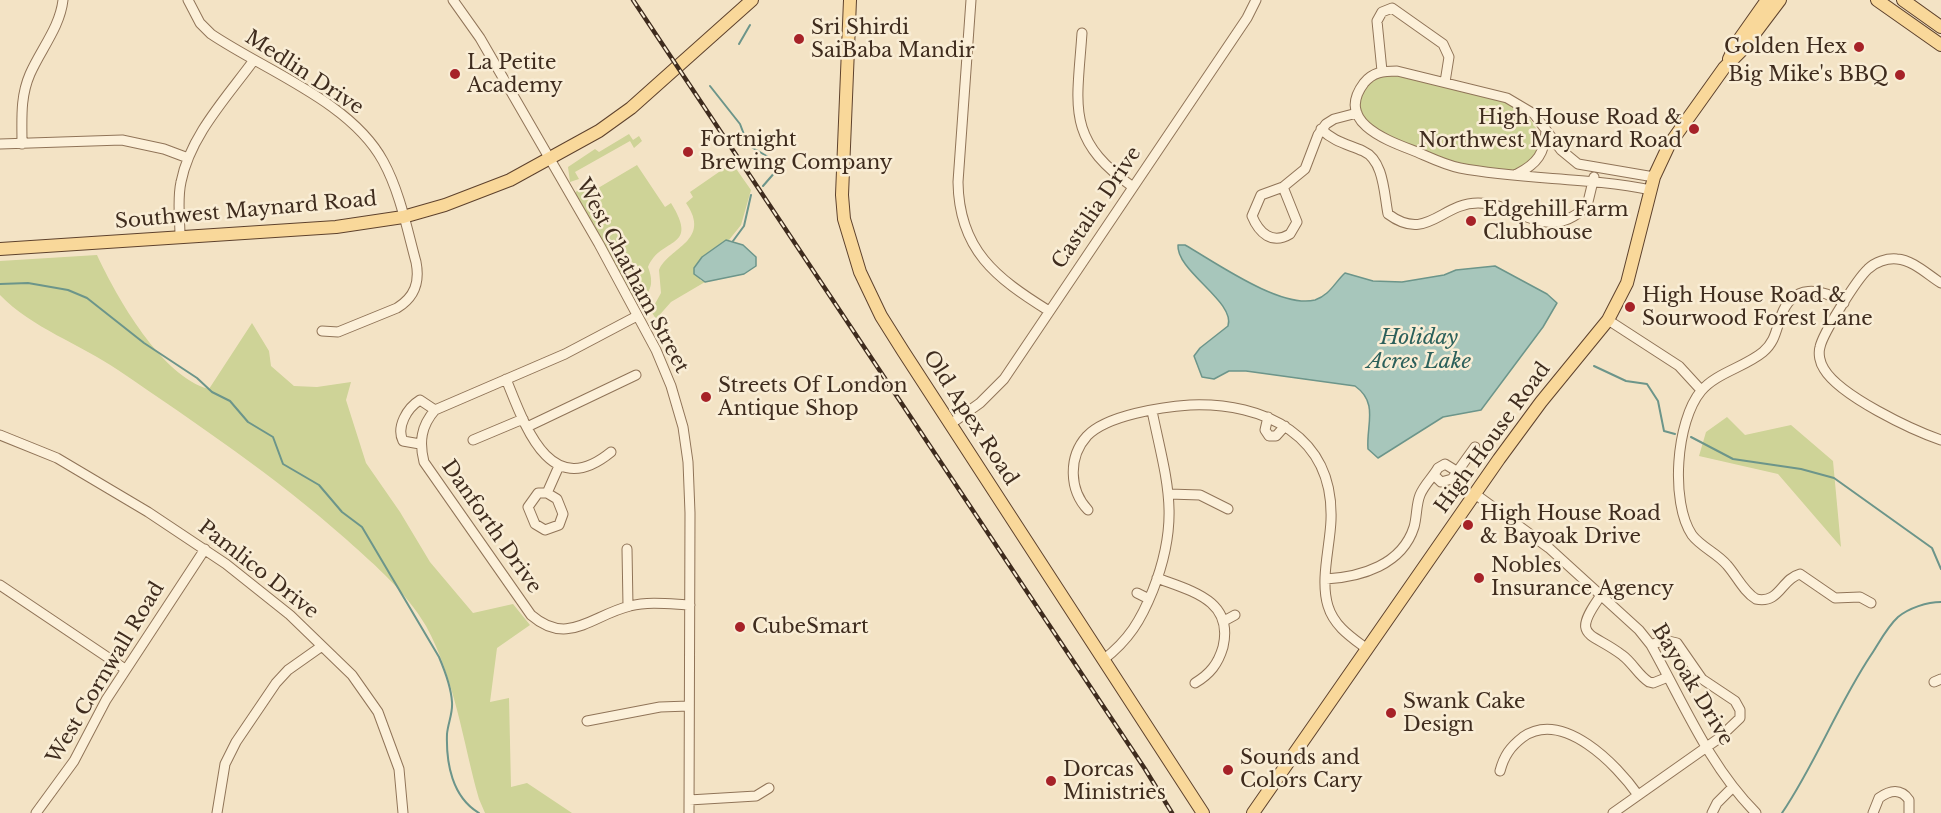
<!DOCTYPE html>
<style>
body{margin:0}
canvas{display:block;background:#f3e3c5}
</style>
<canvas width="1941" height="813"></canvas>
<script>
const context = document.querySelector('canvas').getContext('2d');
context.lineJoin = 'round';
function fill(path, color) {
  context.fillStyle = color;
  context.fill(path, 'evenodd');
}
function trace(path, color, width, dash) {
  context.strokeStyle = color;
  context.lineWidth = width;
  context.lineCap = dash ? 'butt' : 'round';
  context.setLineDash(dash || []);
  context.stroke(path);
}
function label(font, color, halo, rows, align = 'center') {
  context.font = font + ' "Libre Baskerville",serif';
  context.lineWidth = 5;
  context.setLineDash([]);
  context.textBaseline = 'middle';
  context.strokeStyle = halo;
  context.fillStyle = color;
  for (const [text, x, y, turn = 0] of rows) {
    context.save();
    context.translate(x, y);
    context.rotate((+turn || 0) * Math.PI / 180);
    context.textAlign = isNaN(turn) ? turn : align;
    if (halo) context.strokeText(text, 0, 0);
    context.fillText(text, 0, 0);
    context.restore();
  }
}
const green = new Path2D(`
 M1388 74C1430 82 1480 86 1516 107 1535 119 1552 146 1529 162 1523 166 1519 169 1512 170 1472 173 1434 156 1398 141 1388 137 1373 132 1366 124 1352 108 1362 92 1371 79Z
 M629 134 633 140 639 136 642 141 634 148 630 141 575 172 579 179 570 182 568 167 595 149 599 152Z
 M732 163 751 190 741 225 729 240 702 257 700 280 705 282 671 302 656 319 651 311 661 293 659 270C669 247 712 241 686 203L693 197 690 192Z
 M637 165 665 207 671 203C700 250 661 236 648 267 653 280 653 291 641 299L634 298 575 193 582 185 588 194Z
 M97 255C117 298 162 377 209 389L252 323 269 351 271 366 294 386 317 387 351 382 346 400 366 463 400 512 430 562 473 613 513 604 530 625 497 648 490 702 509 698 511 787 527 783 572 813H485L479 799C463 742 455 679 426 626 406 592 376 566 347 540 275 476 197 424 118 370 80 344 32 328 0 295V261Z
 M1727 417 1745 435 1791 425 1833 461 1841 547 1778 474 1699 456 1706 432Z`);
const water = new Path2D(`
 M726 240 743 245 756 257V266L744 274 705 282 694 274V268L702 257Z
 M1178 245H1185C1215 262 1281 309 1315 300 1330 295 1335 282 1345 273L1373 281 1402 282 1444 275 1456 270 1495 266 1547 294 1557 303 1543 327 1481 410 1443 417 1378 458 1368 449C1366 425 1379 403 1355 386L1246 371H1229L1214 379 1202 377 1194 356 1200 348 1228 326C1236 302 1176 271 1178 245Z`);
const stream = new Path2D(`
 M739 44 750 25
 M710 86 740 124 748 145 775 161 776 171 763 186
 M733 241 744 226 751 195
 M0 284 28 283 68 290 87 298 144 343 197 378 212 392 230 401 248 422 273 437 283 464 319 485 342 512 362 527 439 657C445 671 451 686 452 702 453 713 448 723 447 734 446 763 452 797 479 813
 M1594 366 1626 381 1647 384 1658 401 1664 431 1675 434
 M1691 437 1733 459 1801 469 1834 478 1932 548 1941 569
 M1782 813C1816 763 1837 706 1871 655 1879 643 1887 627 1898 617 1909 608 1927 602 1941 602`);
const minor = new Path2D(`
 M188 0 200 23 211 34C266 71 351 102 383 161 400 192 407 229 416 262 420 282 415 297 397 308L338 332 322 331
 M453 0 480 38 599 244 656 350 671 386 683 427 688 462 690 513 689 813
 M971 0 958 182C959 250 996 278 1049 311
 M1082 33C1077 107 1065 139 1133 187
 M1382 71 1377 21 1382 12 1392 8 1443 44 1449 57 1445 82
 M1321 129C1334 142 1347 144 1363 151 1384 160 1384 194 1388 214 1427 243 1441 203 1478 203 1520 203 1546 245 1587 206L1594 177
 M0 144 122 140 164 149 188 158
 M22 144C22 119 20 97 30 74 41 49 60 27 63 0
 M1517 174C1537 164 1545 153 1546 130
 M1283 187 1261 195 1252 216C1259 233 1272 245 1290 234L1297 222 1283 187 1305 169 1318 135 1326 124 1334 119 1357 113
 M1651 190C1588 177 1523 180 1460 168 1445 165 1431 158 1417 152 1389 141 1334 123 1364 83 1373 72 1383 71 1397 71L1507 98 1534 114 1561 150 1578 164 1654 177
 M180 237C180 218 177 200 181 182 190 136 227 97 254 60
 M1941 283C1928 275 1913 260 1897 259 1887 258 1875 262 1868 269 1857 279 1823 333 1820 347 1818 354 1820 363 1824 369 1840 396 1912 430 1941 440
 M1844 303C1821 288 1793 283 1781 316 1776 330 1775 342 1763 352 1745 367 1716 373 1701 391 1676 421 1670 502 1692 535 1701 547 1717 553 1727 565 1736 575 1744 592 1756 599 1780 604 1781 579 1800 574L1835 598 1860 597 1871 603
 M637 316 565 354 435 410C421 426 419 442 424 462L531 615C568 647 592 615 630 606 649 601 670 604 690 605
 M1608 320 1679 366 1701 390
 M506 379C525 426 550 502 611 452
 M1268 417 1265 430 1269 436H1276L1285 426
 M952 423 980 403 1004 379 1247 18 1256 0
 M527 427 636 375
 M0 435 57 458 148 512 226 564 290 615 352 675 378 712 399 769 403 813
 M473 440 523 419
 M420 444 403 441C396 427 407 408 420 400L435 410
 M1435 476 1441 482 1452 479 1475 447
 M547 493 557 499 563 514 559 525 545 530 535 524 528 507 538 493H547L559 466
 M1169 494 1200 495 1228 509
 M1475 494 1549 548 1639 630 1651 645C1683 702 1709 766 1756 813
 M1088 510C1069 490 1068 457 1087 436 1107 415 1162 407 1190 405 1265 402 1334 436 1331 520 1330 547 1320 580 1328 606 1334 626 1351 637 1367 649
 M627 549 628 606
 M1157 578C1191 591 1234 600 1223 647 1218 664 1210 674 1195 683
 M1326 579C1361 577 1402 565 1414 527 1417 517 1416 505 1420 495 1424 485 1433 477 1438 468L1445 464 1458 472
 M0 585 125 669
 M1137 593 1149 599
 M1602 594C1569 639 1591 631 1622 655 1633 663 1638 675 1649 682L1653 683 1668 677
 M1224 621 1235 615
 M1103 660C1129 640 1141 620 1153 590 1181 518 1167 483 1152 411
 M1934 682 1941 679
 M587 721 660 707 689 706
 M1500 771C1504 756 1510 747 1523 737 1563 709 1617 765 1638 795
 M689 800 756 796 769 788
 M36 813 74 761 106 700 205 549
 M217 813 225 764 236 742 276 683 288 670 322 646
 M1613 813 1718 739 1740 718V710L1735 701 1702 679 1677 643 1664 640 1651 645
 M1712 813 1717 803 1733 787
 M1873 813 1879 798C1890 790 1901 788 1909 800V813`);
const major = new Path2D(`
 M850 0 842 195 844 219 860 272 881 316 903 351 1203 813
 M1877 0 1941 45
 M1903 0 1941 27
 M1729 59 1736 44 1767 0
 M0 249 336 227 403 217 445 205 510 180 599 131 631 108 752 0
 M1253 813 1499 459 1541 402 1608 320 1627 283 1654 177 1669 145 1724 68 1743 49 1780 0`);
const rail = new Path2D(`
 M633 0 1145 769 1172 813`);
const markers = [
 [799,39,6,"#a62228"],
 [1859,47,6,"#a62228"],
 [455,74,6,"#a62228"],
 [1900,75,6,"#a62228"],
 [1694,129,6,"#a62228"],
 [688,152,6,"#a62228"],
 [1471,221,6,"#a62228"],
 [1630,307,6,"#a62228"],
 [706,397,6,"#a62228"],
 [1468,525,6,"#a62228"],
 [1479,578,6,"#a62228"],
 [740,627,6,"#a62228"],
 [1391,713,6,"#a62228"],
 [1228,770,6,"#a62228"],
 [1051,781,6,"#a62228"]
];
const poiNames = [
 ["Sri Shirdi",811,28],
 ["SaiBaba Mandir",811,51],
 ["Golden Hex",1847,47,"right"],
 ["La Petite",467,63],
 ["Academy",467,86],
 ["Big Mike's BBQ",1888,75,"right"],
 ["High House Road &",1682,118,"right"],
 ["Northwest Maynard Road",1682,141,"right"],
 ["Fortnight",700,140],
 ["Brewing Company",700,163],
 ["Edgehill Farm",1483,210],
 ["Clubhouse",1483,233],
 ["High House Road &",1642,296],
 ["Sourwood Forest Lane",1642,319],
 ["Streets Of London",718,386],
 ["Antique Shop",718,409],
 ["High House Road",1480,514],
 ["& Bayoak Drive",1480,537],
 ["Nobles",1491,566],
 ["Insurance Agency",1491,589],
 ["CubeSmart",752,627],
 ["Swank Cake",1403,702],
 ["Design",1403,725],
 ["Sounds and",1240,758],
 ["Colors Cary",1240,781],
 ["Dorcas",1063,770],
 ["Ministries",1063,793]
];
const streetNames = [
 ["Medlin Drive",304,73,33],
 ["Castalia Drive",1097,208,-56],
 ["Southwest Maynard Road",246,211,-5],
 ["West Chatham Street",632,276,62],
 ["Old Apex Road",970,418,57],
 ["High House Road",1493,438,-54],
 ["Danforth Drive",491,527,55],
 ["Pamlico Drive",258,570,38],
 ["West Cornwall Road",106,673,-59],
 ["Bayoak Drive",1692,685,59]
];
const waterNames = [
 ["Holiday",1419,338],
 ["Acres Lake",1419,362]
];
fill(green, '#ced397');
fill(water, '#a7c6bb');
trace(water, '#6c958a', 1.5);
trace(stream, '#6c958a', 2);
trace(minor, '#907458', 11);
trace(major, '#5e422d', 14);
trace(minor, '#fcf0d9', 9);
trace(major, '#f9d89a', 12);
trace(rail, '#3f2c1e', 4.5);
trace(rail, '#f9edd5', 2, [7]);
for (const [x, y, r, color] of markers) {
  const dot = new Path2D();
  dot.arc(x, y, r, 0, 2 * Math.PI);
  context.fillStyle = color;
  context.fill(dot);
  trace(dot, '#f9edd5', 2);
}
label('20px', '#3f2c1e', '#f9edd5', poiNames, 'left');
label('20px', '#3f2c1e', '#f9edd5', streetNames);
label('italic 21px', '#2c605b', '#f9edd5', waterNames);
</script>
